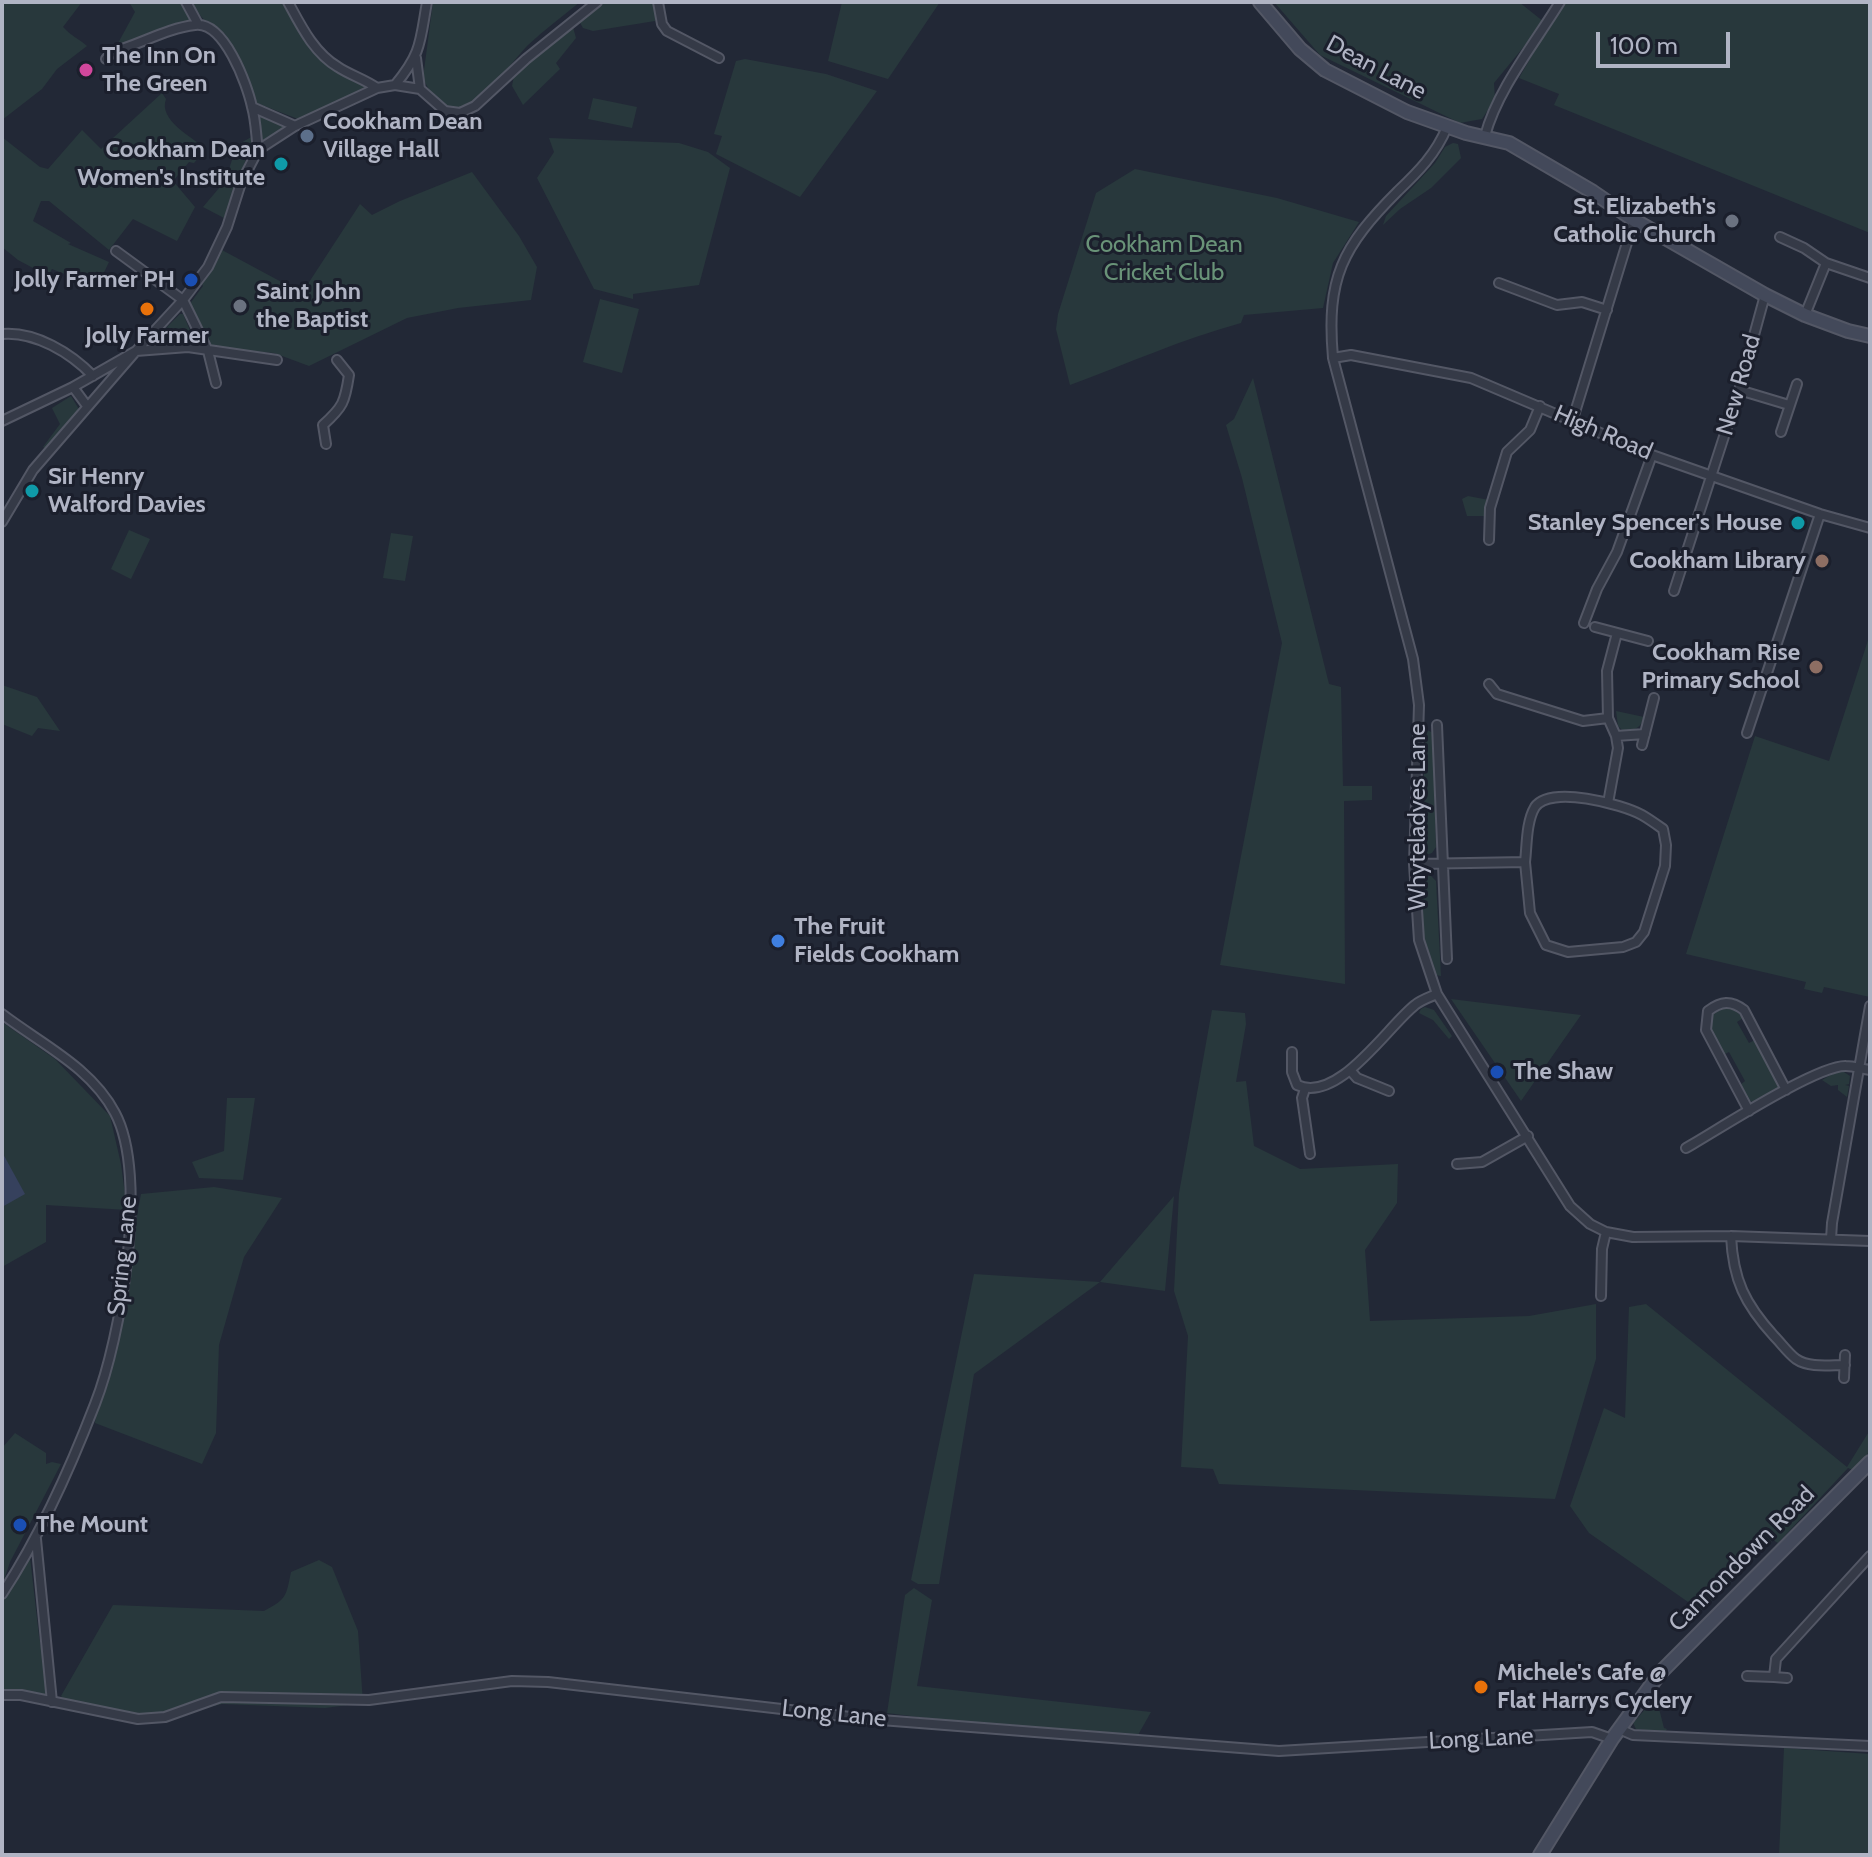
<!DOCTYPE html>
<style>
body{margin:0}
#map{position:relative;width:1872px;height:1857px;overflow:hidden;background:#222836;font-family:Cabin,sans-serif}
canvas{display:block}
.frame{position:absolute;inset:0;border:4px solid #b0b4c4;pointer-events:none}
.scale{position:absolute;left:1596px;top:32px;width:134px;height:36px;box-sizing:border-box;border:4px solid #b0b4c4;border-top:0;padding-left:10px;font-size:24px;line-height:28px;white-space:nowrap;color:#b0b4c4;-webkit-text-stroke:6px #1b1f2c;paint-order:stroke}
</style>
<div id="map">
<canvas width="1872" height="1857"></canvas>
<div class="frame"></div>
<div class="scale">100 m</div>
</div>
<script>
const context = document.querySelector('canvas').getContext('2d');
context.lineJoin = 'round';
function fill(path, color) {
  context.fillStyle = color;
  context.fill(path, 'evenodd');
}
function trace(path, color, width, dash) {
  context.strokeStyle = color;
  context.lineWidth = width;
  context.lineCap = dash ? 'butt' : 'round';
  context.setLineDash(dash || []);
  context.stroke(path);
}
function label(font, color, halo, rows, align = 'center') {
  context.font = font + ' Cabin,sans-serif';
  context.lineWidth = 6;
  context.setLineDash([]);
  context.textBaseline = 'middle';
  context.strokeStyle = halo;
  context.fillStyle = color;
  for (const [text, x, y, turn = 0] of rows) {
    context.save();
    context.translate(x, y);
    context.rotate((+turn || 0) * Math.PI / 180);
    context.textAlign = isNaN(turn) ? turn : align;
    if (halo) context.strokeText(text, 0, 0);
    context.fillText(text, 0, 0);
    context.restore();
  }
}
const green = new Path2D(`
 M2 2H82L63 27C71 36 79 39 87 46L57 69 42 89 2 120Z
 M129 2H183L191 19 188 23 117 45 135 12Z
 M189 2H285L309 44 367 85 366 89 298 119 254 102 238 59 225 34 205 21Z
 M433 2H580C563 16 544 30 527 46 511 63 486 100 464 107 446 114 429 93 423 78Z
 M604 2H655L658 16 655 21 593 31 583 28 579 21Z
 M842 2H940L888 79 828 61Z
 M1274 2H1519L1544 22 1494 83 1495 99 1482 119 1460 123 1320 55Z
 M1563 2H1870V233L1554 105 1559 94 1519 78Z
 M573 27 576 38 556 63 560 69 523 105 512 86 514 76 568 28Z
 M745 59 826 74 877 91 800 197 716 154 722 136 714 134 736 61Z
 M162 93 166 99C158 120 192 137 206 149L194 163 189 162 173 181 195 207 177 241 133 219 109 250 49 201H41L33 221 71 243 68 244 109 262 97 287 52 269 48 276 18 260 2 247V137L40 167 48 169 82 130 101 149Z
 M593 98 637 107 632 128 588 119Z
 M256 113 286 127 261 141Z
 M255 135 224 218 203 207 225 181 237 145Z
 M549 138 679 143 708 152 730 168 699 285 633 294V299L594 289 537 178 554 152Z
 M1453 143 1458 144 1461 158 1431 188 1400 209 1383 225 1386 216 1435 163 1445 147Z
 M1135 169 1277 198 1359 222 1333 263 1323 308 1244 315 1241 323C1182 339 1127 364 1070 385L1056 329 1058 314 1096 193Z
 M472 172 519 236 537 267 531 300 458 308 407 318 309 366 274 353 215 348 207 344 189 305 203 286 202 284 222 250 302 293 360 204 372 215 400 201Z
 M600 299 639 309 622 373 583 362Z
 M180 314H183L195 342 192 344 150 348 149 345Z
 M1253 378 1329 684 1341 687 1343 786H1372V800L1344 801 1345 984 1220 965 1282 643 1242 478 1226 425 1234 419Z
 M71 396 80 411 47 449 43 447 60 424 52 408Z
 M1468 496 1489 500 1484 516H1467L1462 499Z
 M129 530 150 539 131 579 111 569Z
 M391 533 413 536 405 581 383 578Z
 M1870 634V997L1824 987 1822 993 1804 989 1806 982 1686 954 1755 736 1829 761Z
 M2 685 37 697 60 731 38 728 32 736 2 724Z
 M1616 711 1644 717C1641 729 1633 731 1622 730L1618 726Z
 M1425 729 1433 733 1436 847 1432 853 1426 855 1422 850Z
 M1423 876H1431L1436 881 1441 976 1436 975 1424 937 1419 882Z
 M1451 999 1581 1015 1521 1101Z
 M1725 1005 1733 1007 1743 1018 1737 1022 1749 1043 1755 1040 1781 1083 1780 1088 1754 1103 1749 1100 1740 1085 1745 1081 1729 1052 1723 1055 1708 1028 1709 1014Z
 M1425 1007 1434 1010 1452 1036 1449 1039 1433 1020 1419 1013 1421 1009Z
 M1212 1010 1245 1013 1246 1024 1236 1082 1246 1081 1254 1146 1300 1169 1398 1164 1397 1203 1365 1250 1370 1321 1529 1316 1596 1304V1359L1555 1499 1219 1484 1213 1469 1181 1467 1188 1336 1174 1291 1179 1193Z
 M2 1022 55 1059 110 1116 121 1164 127 1210 46 1205V1242L2 1267Z
 M1836 1072H1844L1850 1076 1849 1084 1845 1085 1849 1086 1847 1097 1838 1090V1085L1831 1086 1822 1080Z
 M227 1098H255L243 1180 199 1178 192 1162 224 1151Z
 M214 1187 282 1198 244 1257 219 1345 216 1433 202 1464 95 1423 97 1402 116 1330 141 1194Z
 M1174 1196 1165 1291 1100 1282 974 1374 939 1584H918L911 1580 974 1274 1100 1282Z
 M1646 1304 1847 1467 1870 1430V1451L1853 1470 1848 1468 1778 1543 1773 1540 1701 1611 1589 1533 1570 1506 1604 1408 1625 1418 1629 1307Z
 M15 1433 46 1453V1464L52 1462 61 1464 10 1562 2 1586V1448Z
 M29 1548 39 1636 50 1693 47 1695 2 1692V1600Z
 M319 1560 332 1567 358 1631 363 1703 325 1708 222 1704 160 1719 66 1704 61 1696 113 1605 264 1611C287 1599 286 1596 291 1572Z
 M914 1588 932 1600 917 1686 1151 1712 1138 1735 965 1723 887 1713 905 1595Z
 M1656 1697 1664 1728 1667 1729 1665 1732 1636 1729 1633 1723Z
 M1784 1748 1870 1754V1855H1779Z`);
const water = new Path2D(`
 M2 1152 25 1194 2 1207Z`);
const street = new Path2D(`
 M186 2 198 24
 M288 2C301 26 314 53 338 67 350 75 364 79 377 88
 M658 2 662 24 667 31 719 58
 M416 58 420 89
 M106 59 112 52C139 45 167 28 195 25 224 21 247 84 252 107 256 121 256 136 258 150
 M395 85C422 53 420 41 427 2
 M252 107 295 126
 M1447 127C1436 154 1418 172 1398 191 1342 247 1326 278 1333 358L1413 659 1419 705 1414 864 1419 940 1437 994 1570 1206 1590 1224 1606 1232 1633 1237 1731 1236 1870 1241
 M1485 136C1497 90 1535 43 1560 2
 M1780 237 1804 248 1826 263 1870 278
 M116 251 183 300 208 351 216 383
 M1499 283 1557 305 1582 302 1607 310
 M1805 315 1826 263
 M2 334C35 331 71 353 93 376
 M1333 358 1351 355 1471 378 1652 455 1820 514 1870 528
 M73 387 87 406
 M1739 390 1789 405
 M2 421 73 387 136 351 188 347 277 360
 M1572 422 1634 220
 M1781 432 1797 384
 M326 444 323 425C343 407 345 402 349 375L337 360
 M2 522 33 470 136 351 183 300 208 267 227 227 241 183 258 150 295 126 377 88 395 85 420 89 445 111 460 113 475 106 526 59 597 2
 M1489 540 1490 508 1507 452 1530 430 1540 406
 M1674 591 1739 390 1765 295
 M1584 623 1597 589 1617 552 1652 455
 M1595 627 1648 641
 M1489 684 1497 694 1583 721 1608 718
 M1437 725 1447 959
 M1747 733 1820 514
 M1616 736 1645 734
 M1642 745 1654 698
 M1608 803 1618 748 1616 736 1608 718 1607 671 1617 633
 M1414 864 1525 862C1527 846 1526 822 1535 807 1550 785 1622 804 1642 815 1649 819 1656 824 1663 829L1666 845 1665 866 1644 932 1636 942 1623 947 1568 952 1546 945 1530 913 1525 862
 M2 1014C41 1044 91 1067 115 1113 149 1176 121 1338 95 1404 70 1469 40 1536 2 1594
 M1292 1052V1072L1297 1085C1338 1104 1387 1027 1415 1005 1421 1000 1430 997 1437 994
 M1350 1070 1357 1078 1389 1091
 M1305 1089 1302 1098 1310 1154
 M1749 1111 1706 1030 1708 1011C1721 1001 1731 1000 1744 1010L1786 1090
 M1686 1148C1716 1131 1817 1065 1846 1066 1854 1066 1862 1069 1870 1070
 M1457 1164 1482 1162 1528 1136
 M1731 1236C1733 1280 1745 1304 1774 1336 1781 1343 1788 1353 1796 1359 1809 1368 1829 1365 1845 1365
 M1831 1239 1832 1223 1870 1006
 M1601 1296 1602 1249 1606 1232
 M1844 1378 1845 1355
 M36 1539 52 1702
 M1747 1676 1774 1677 1776 1659 1870 1556
 M1774 1677 1787 1678
 M2 1695H21L138 1719 165 1717 221 1697 369 1700 512 1681 548 1682 868 1719 1279 1751 1592 1732 1612 1739
 M1619 1729 1633 1735 1870 1746`);
const secondary = new Path2D(`
 M1260 2 1300 49 1325 70 1407 112 1466 133 1509 143 1593 192 1634 220 1765 295 1805 315 1848 331 1870 336
 M1540 1855 1612 1739 1660 1673 1870 1462`);
const markers = [
 [86,70,8,"#d1479c"],
 [307,136,8,"#5c6f8a"],
 [281,164,8,"#0f9aa8"],
 [1732,221,8,"#6b7280"],
 [191,280,8,"#1a4fb4"],
 [240,306,8,"#6b7280"],
 [147,309,8,"#e8710a"],
 [32,491,8,"#0f9aa8"],
 [1798,523,8,"#0f9aa8"],
 [1822,561,8,"#8d6e63"],
 [1816,667,8,"#8d6e63"],
 [778,941,8,"#3f7fe0"],
 [1497,1072,8,"#1a4fb4"],
 [20,1525,8,"#1a4fb4"],
 [1481,1687,8,"#e8710a"]
];
const poiNames = [
 ["The Inn On",102,56],
 ["The Green",102,84],
 ["Cookham Dean",323,122],
 ["Village Hall",323,150],
 ["Cookham Dean",265,150,"right"],
 ["Women's Institute",265,178,"right"],
 ["St. Elizabeth's",1716,207,"right"],
 ["Catholic Church",1716,235,"right"],
 ["Jolly Farmer PH",175,280,"right"],
 ["Saint John",256,292],
 ["the Baptist",256,320],
 ["Jolly Farmer",147,336,"center"],
 ["Sir Henry",48,477],
 ["Walford Davies",48,505],
 ["Stanley Spencer's House",1782,523,"right"],
 ["Cookham Library",1806,561,"right"],
 ["Cookham Rise",1800,653,"right"],
 ["Primary School",1800,681,"right"],
 ["The Fruit",794,927],
 ["Fields Cookham",794,955],
 ["The Shaw",1513,1072],
 ["The Mount",36,1525],
 ["Michele's Cafe @",1497,1673],
 ["Flat Harrys Cyclery",1497,1701]
];
const streetNames = [
 ["Dean Lane",1376,68,28],
 ["New Road",1739,385,-74],
 ["High Road",1603,433,23],
 ["Whyteladyes Lane",1418,817,-90],
 ["Spring Lane",123,1256,-84],
 ["Cannondown Road",1742,1559,-45],
 ["Long Lane",834,1714,6],
 ["Long Lane",1481,1739,-3]
];
const parkNames = [
 ["Cookham Dean",1164,245],
 ["Cricket Club",1164,273]
];
fill(green, '#28383c');
fill(water, '#36415d');
trace(street, '#535765', 12);
trace(secondary, '#535765', 16);
trace(street, '#353a47', 8);
trace(secondary, '#43495a', 12);
for (const [x, y, r, color] of markers) {
  const dot = new Path2D();
  dot.arc(x, y, r, 0, 2 * Math.PI);
  context.fillStyle = color;
  context.fill(dot);
  trace(dot, '#1b1f2c', 3);
}
label('bold 24px', '#b0b4c4', '#1b1f2c', poiNames, 'left');
label('24px', '#b0b4c4', '#1b1f2c', streetNames);
label('24px', '#699378', '#1b1f2c', parkNames);
</script>
